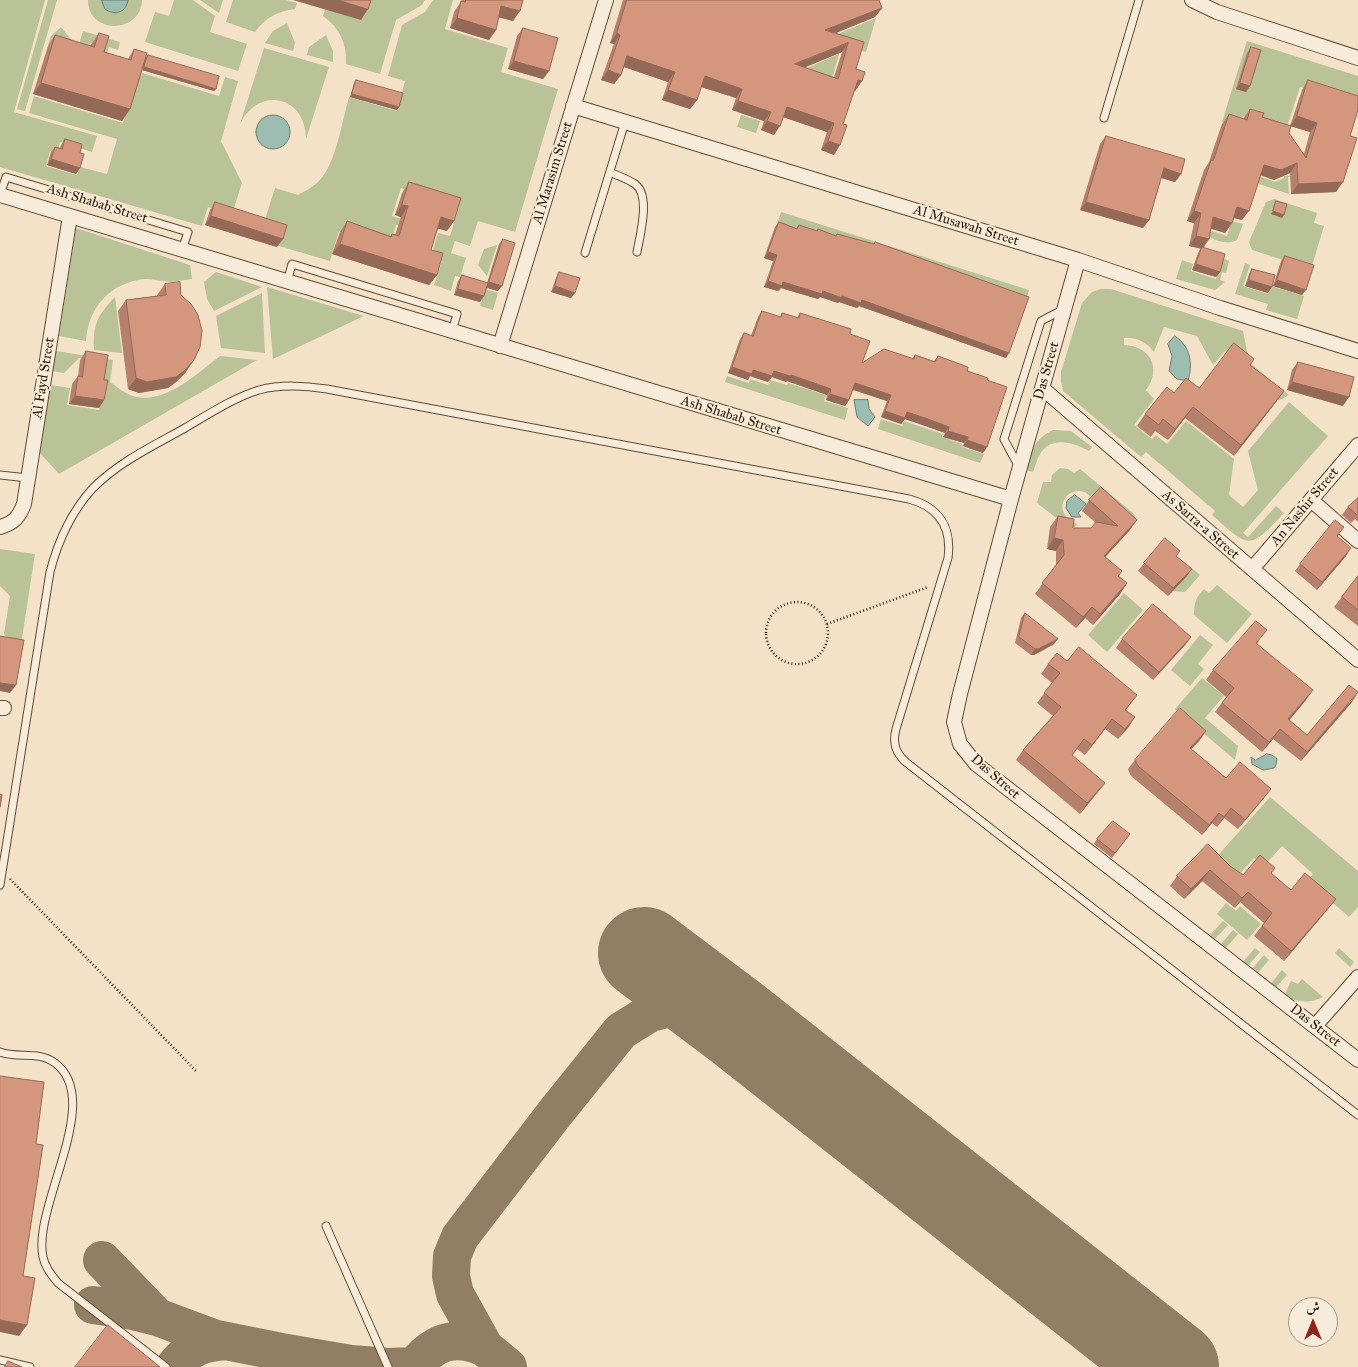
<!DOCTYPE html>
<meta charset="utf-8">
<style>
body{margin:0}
#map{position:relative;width:1358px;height:1367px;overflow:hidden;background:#f3e1c8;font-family:"IM FELL Great Primer",Amiri,serif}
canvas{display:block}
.north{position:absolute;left:1288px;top:1297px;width:50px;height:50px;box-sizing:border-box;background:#f7ecdb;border:1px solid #a89983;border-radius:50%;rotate:0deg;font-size:14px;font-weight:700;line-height:20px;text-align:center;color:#321c00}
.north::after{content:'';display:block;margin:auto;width:18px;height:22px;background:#8f2418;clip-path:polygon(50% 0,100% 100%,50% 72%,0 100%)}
</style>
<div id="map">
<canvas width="1358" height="1367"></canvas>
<div class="north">ش</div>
</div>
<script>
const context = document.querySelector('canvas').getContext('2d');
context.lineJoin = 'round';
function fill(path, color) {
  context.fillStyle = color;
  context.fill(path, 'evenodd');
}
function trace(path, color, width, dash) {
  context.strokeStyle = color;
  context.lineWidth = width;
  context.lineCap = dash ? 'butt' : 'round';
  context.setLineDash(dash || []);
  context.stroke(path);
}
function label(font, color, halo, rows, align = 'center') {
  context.font = font + ' "IM FELL Great Primer",serif';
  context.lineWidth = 4;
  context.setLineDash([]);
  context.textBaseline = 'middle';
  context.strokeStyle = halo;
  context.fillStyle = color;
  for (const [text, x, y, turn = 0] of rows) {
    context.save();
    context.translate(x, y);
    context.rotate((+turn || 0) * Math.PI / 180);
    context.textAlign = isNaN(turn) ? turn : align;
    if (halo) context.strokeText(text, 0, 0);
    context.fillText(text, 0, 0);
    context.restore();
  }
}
const green = new Path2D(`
 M0 0H45L14 112 97 136 92 152 60 142 57 153 50 151 46 166 77 175 80 167 107 174 117 139 29 113 34 96 123 123 139 72 219 96 225 77 238 81 221 141 242 183 232 214 208 207 202 226 0 167Z
 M48 0H57L25 111 17 109Z
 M88 0H142C141 34 88 35 88 0Z
 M174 0H193L215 16 210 32 247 44 238 71 145 42 155 12 169 16Z
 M200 0H223L219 13Z
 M233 0H286L297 3 295 9C278 11 265 18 255 32L226 22Z
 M367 0H425L422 5 396 20 380 74 346 64C347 44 340 28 323 16L325 9Z
 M433 0H453L445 29 508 48 501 72 558 89 515 232 478 221 470 246 455 241 451 253 466 258 460 277 455 276 451 291 434 285 442 261 431 257 438 233 450 236 459 206 401 188 392 216 407 221 405 227 396 225 390 244H382L339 231 330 261 279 246 283 233 263 226 275 188 298 195C307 190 317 185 323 176 336 160 343 118 349 97L397 111 405 81 388 76 402 25 425 12Z
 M876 18 866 52 842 45 838 34Z
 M287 23 295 43 293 51 265 43 273 31Z
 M61 27 76 46 74 53 48 45 51 36Z
 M83 31 120 42 118 50 109 47 105 60 102 46 90 43 87 54 77 51Z
 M326 35 333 51V62L307 55 309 47Z
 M1247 41 1358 76V104L1300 87 1285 133 1259 121 1243 116 1239 127 1222 122Z
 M264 48 329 67 306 139C306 96 259 85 240 124Z
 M839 54 831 82 798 72Z
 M741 115 760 121 756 133 737 127Z
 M1322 174 1288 177 1289 194 1256 183 1258 176 1275 182 1284 178V176Z
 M1274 199 1317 213 1314 223 1324 226 1311 269 1252 250 1249 242 1266 202Z
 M781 212 1029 290 1026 300 793 230 777 225Z
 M1232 221 1243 224 1237 240C1225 247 1204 237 1197 226L1227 236Z
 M76 228 190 265 192 279C183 280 173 283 165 281 158 281 152 279 145 279 111 282 88 307 86 341L59 336Z
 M497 245 487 276 478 265 484 249Z
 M1222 258 1229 261 1226 273 1222 272 1220 280 1225 282 1215 290 1176 279 1182 260 1193 264 1191 271 1216 279Z
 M1245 263 1250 265 1243 286 1268 294 1271 286 1304 296 1297 319 1266 310 1268 304 1235 294Z
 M216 272 262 287 214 311 207 299 204 282Z
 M267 287 364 316 273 359Z
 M485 289 498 293 493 310 480 306Z
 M1101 289H1111L1243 331 1249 362 1289 395 1280 400 1246 375 1249 370 1225 351 1213 365 1197 336 1164 327 1154 352C1147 342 1136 337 1124 338V345C1151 346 1162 369 1146 390L1154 399 1134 425 1152 439 1156 435 1167 444 1186 421 1234 459 1229 495 1243 507 1258 490 1248 451 1289 402 1328 436 1243 533 1248 537 1276 506 1284 513C1249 551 1249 548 1212 515L1215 511 1146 452 1141 457 1063 391 1061 382V372L1082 303 1092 292Z
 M262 293 265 353 221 348 216 316Z
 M115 297 122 353 94 350C93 324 97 316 115 297Z
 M56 351 113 360 110 382C115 385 120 390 126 393 159 411 196 374 220 356L257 360 59 474 39 452 50 385 70 388 67 405 99 410 104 386 103 362 79 358 64 373 52 371Z
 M727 376 749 383 750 379 768 385 770 380 787 385 788 383 826 395 824 401 848 408 845 420 725 382Z
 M881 419 902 426 904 421 943 434 942 437 962 444V447L984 454 980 463 878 429Z
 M1053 430 1071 431 1092 447 1089 451C1074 443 1052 435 1040 454 1037 459 1035 466 1033 472L1026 470C1032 450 1033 440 1053 430Z
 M1060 468 1068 469 1074 473 1080 469 1133 513 1136 517V521C1122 514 1107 507 1094 499 1090 497 1088 493 1084 492 1070 487 1057 502 1065 515 1068 520 1073 521 1077 524L1075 527H1068L1037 503 1043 482H1051L1052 475Z
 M0 549 35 554 21 645 12 644 4 634 10 596 0 586Z
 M1174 554 1200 575 1185 592 1171 591V558Z
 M1217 585 1252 614 1227 643 1194 615C1194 603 1196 597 1204 589L1209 593Z
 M1124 593 1143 610 1107 652 1088 635Z
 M1200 635 1213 645 1198 664 1204 669 1190 686 1171 670Z
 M1202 678 1224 696 1205 718 1238 746 1235 760 1175 709Z
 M1270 797 1358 871V907L1349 917 1308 881 1313 874 1282 846 1264 866 1254 858 1237 877 1212 862Z
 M1226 903 1236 911 1240 906 1261 924 1247 940 1217 914Z
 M1223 921 1228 925 1214 940 1209 936Z
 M1233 930 1238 934 1225 949 1220 945Z
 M1255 948 1260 952 1247 967 1242 963Z
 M1339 948 1354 962 1350 967 1335 953Z
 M1264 955 1269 960 1256 975 1251 970Z
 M1282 970 1287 975 1274 990 1269 986Z
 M1302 979 1323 997C1309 1004 1298 1002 1284 996L1291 981 1298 984Z`);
const water = new Path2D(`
 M102 0H128V1C125 13 115 16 105 9Z
 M256 132a17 17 0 1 1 34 0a17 17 0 1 1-34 0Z
 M1175 336C1191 347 1193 364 1188 381L1177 379 1169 371 1172 356 1168 344Z
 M868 400 869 409 875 417 868 426 857 417 854 400Z
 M1075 495 1086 504 1078 513 1081 517H1072L1066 508 1067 501Z
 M1267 754 1272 755 1277 759 1276 765 1274 768 1263 770 1252 764 1251 757 1255 760Z`);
const taxiway = new Path2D(`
 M102 1260 157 1317 216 1339 281 1352 351 1364 388 1367 415 1366
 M93 1305 133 1311 157 1317
 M174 1367C190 1347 201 1343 226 1341
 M414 1367C433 1342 455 1334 485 1348
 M508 1367 485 1348 455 1294 451 1276 452 1256 460 1237 555 1113 621 1031 650 1013 666 1009 682 1008 703 1011 737 1023`);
const runway = new Path2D(`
 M644 953 737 1023 1173 1367`);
const path = new Path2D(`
 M766 633a31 31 0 1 1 62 0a31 31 0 1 1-62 0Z
 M827 624 928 587
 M10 879 196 1071`);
const lane = new Path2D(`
 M1104 118 1139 0
 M610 172C618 176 628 179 635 184 651 195 640 235 637 252
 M0 195 6 177 188 232 182 250
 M585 253 625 122
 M287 282 292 264 457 314 452 331
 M1019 467 1004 439 1041 321 1064 309
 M0 475 28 478
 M0 885 50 572C58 541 71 512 93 488 119 462 153 446 185 428 209 414 233 398 259 390 282 384 305 386 327 389L909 499C939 507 952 527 948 558L896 729C892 744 896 754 907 763L1358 1115
 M0 1052C18 1059 38 1050 55 1063 105 1100 32 1206 43 1257 45 1267 51 1275 58 1283L166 1367
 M326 1226 388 1367
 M0 1360 30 1367`);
const street = new Path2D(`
 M1192 0 1217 12 1358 58
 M573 106 1078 260 1220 308 1358 351
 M0 195 1011 499
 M1078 260 1011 499 960 694 954 722 960 744 976 764 1358 1060
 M500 346 606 0
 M1042 388 1358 660
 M1311 500 1358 541
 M0 527C14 523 19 517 24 504L70 216
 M1252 569 1358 445
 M0 708H4
 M1315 1026 1358 977`);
const wall = new Path2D(`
 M462 0H523L513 21 498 17 496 30 489 40 450 28 454 12Z
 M623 0H879L882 8 875 17 835 33 864 42 856 69 862 81 855 91 854 90 843 124 834 155 821 150 827 132 783 117 774 135 761 130 764 121 732 110 736 98 701 87 697 100 690 109 662 100 668 82 624 67 621 75 614 84 601 80 614 44 610 43ZM842 52 834 77 804 67Z
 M523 28 549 71 543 79 508 69 517 36Z
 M99 33 104 52 128 59 134 49 146 57 148 55 214 91 142 70 130 109 122 121 33 94 48 46 55 35 90 46Z
 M1251 47 1246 92 1236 89 1247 53Z
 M356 80 399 107 397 110 350 97 354 83Z
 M1308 80 1350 136 1336 192 1291 194 1290 173 1274 180 1261 175 1242 220 1234 218 1232 223 1225 233 1211 229 1209 239 1203 248 1220 272 1216 277 1192 270 1198 253 1201 248 1189 246 1194 223 1187 221 1204 170 1209 162 1222 124 1229 114 1243 119 1250 109 1262 117 1290 126 1302 90ZM1291 126 1310 132 1304 154 1289 133Z
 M1106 136 1181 174 1175 182 1161 178 1149 220 1143 228 1080 210 1100 144Z
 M65 139 80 153V168L76 174 47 165 51 152 55 147 60 148 61 145Z
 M409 182 447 231 437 228 431 250 437 275 429 285 332 254 340 232 347 221 391 236 392 234 395 235 401 217 395 215 402 193Z
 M215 202 277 247 205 225 210 210Z
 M779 222 796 228 799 225 816 231 818 229 835 236 837 234 873 244 875 242 1006 358 859 306 857 308 839 302 838 303 820 297 818 299 781 288 778 291 764 287 773 261 764 258 775 227Z
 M503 239 498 291 486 288 480 302 454 295 458 281 462 275 487 283 499 244Z
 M1285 256 1302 295 1273 286 1281 261Z
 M1252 269 1268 293 1245 286 1249 274Z
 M559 272 571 298 551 292 556 278Z
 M165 284 186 372 176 382 168 388 139 393 128 389 118 311 126 300 157 296V295Z
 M762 311 780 317 782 313 797 318 800 313 850 334 862 363 912 359 915 355 934 361 938 356 987 380V447L983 453 963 446 964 443 943 437 945 433 924 425 905 419 901 424 881 417 887 401 853 390 849 400 845 406 826 400 827 395 787 381 786 382 772 377 768 382 750 376 748 380 728 373 740 339 744 333 751 336 758 317Z
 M86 351 104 400 99 408 69 404 72 384 78 376 80 360Z
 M1298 362 1343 406 1287 390 1292 370Z
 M1250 365 1284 391 1276 402 1234 456 1185 418 1168 440 1155 431 1151 437 1137 426 1145 414 1174 393 1199 388Z
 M1358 498V522L1355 519 1351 523 1342 515 1348 507Z
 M1089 500 1137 520 1129 531 1105 557 1119 576 1127 583 1120 594 1093 625 1085 618 1076 628 1035 594 1056 565V551L1047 549 1050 527 1058 516 1073 528H1091L1096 523 1082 511Z
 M1337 537 1346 556 1317 590 1295 571 1300 564Z
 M1144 563 1192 569 1186 577 1168 596 1138 571Z
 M1358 576V626L1334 607Z
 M1025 613 1054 644 1034 655H1031L1015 643 1021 618Z
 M1191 637 1185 645 1153 680 1116 648 1122 639Z
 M1260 640 1257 644 1306 700 1289 720 1307 735 1352 702 1301 761 1273 739 1262 752 1215 712 1226 697 1206 680 1213 670Z
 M1067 661 1137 695 1126 710 1135 717 1118 739 1105 729 1085 755 1077 749 1072 756 1105 783 1097 793 1080 814 1016 760 1023 750 1053 716 1037 703 1052 683 1041 674 1048 664Z
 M1206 731 1199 741 1191 749 1226 778 1264 798 1238 829 1224 818 1217 827 1212 823 1202 835 1131 776 1128 769 1135 760Z
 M1130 834 1112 858 1094 844 1097 839Z
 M1230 866 1243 875 1271 874 1291 890 1328 909 1284 961 1254 936 1264 923 1240 902 1235 908 1202 881 1184 899 1170 886 1177 876Z`);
const shadedWall = new Path2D(`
 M293 0H338L368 9 361 20Z
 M501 6 520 11 513 21 494 16Z
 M882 8 875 17 819 40 825 30Z
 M457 18 496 30 489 40 450 28Z
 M617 33 620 35 614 44 610 43Z
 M848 43 842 52 789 74 795 64Z
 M627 56 675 72 668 82 621 66Z
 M514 61 549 71 543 79 508 69Z
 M144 67 216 89 214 91 142 70Z
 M608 70 621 75 614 84 601 80Z
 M705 76 742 89 736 98 698 86Z
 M858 80 862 81 855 91 851 89Z
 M41 83 130 109 122 121 33 94Z
 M1240 83 1250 86 1246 92 1236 89Z
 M668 90 697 100 690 109 662 100Z
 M352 94 399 107 397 110 350 97Z
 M738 101 771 112 764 121 732 110Z
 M787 107 834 123 827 132 780 116Z
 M1297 116 1317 123 1310 132 1290 126Z
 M767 121 780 126 774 135 761 130Z
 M828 141 840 145 834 155 821 150Z
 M51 159 80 168 76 174 47 165Z
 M1297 163 1290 173 1274 180 1257 174 1264 165Z
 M1164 168 1181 174 1175 182 1158 177Z
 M1343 182 1336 192 1291 194 1298 184Z
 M1086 202 1149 220 1143 228 1080 210Z
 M402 205 408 206 401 217 395 215Z
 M1237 207 1249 211 1242 220 1230 217Z
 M1194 211 1201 213 1194 223 1187 221Z
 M1273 211 1284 215 1282 218 1271 214Z
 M211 216 283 239 277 247 205 225Z
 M441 217 454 221 447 231 433 227Z
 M1213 217 1232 223 1225 233 1207 227Z
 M1196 236 1209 239 1202 249 1189 246Z
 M340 244 437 275 429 285 332 254Z
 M768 252 777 255 773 261 764 258Z
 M1196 264 1220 272 1216 277 1192 270Z
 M1249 280 1272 287 1268 293 1245 286Z
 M1277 280 1306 290 1302 295 1273 286Z
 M768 281 783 282 842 296 862 300 1009 353 1006 358 859 306 857 308 839 302 838 303 820 297 818 299 781 288 778 291 764 287Z
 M489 282 502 286 498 291 485 287Z
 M555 286 575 293 571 298 551 292Z
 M458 289 484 296 480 302 454 295Z
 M194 360 186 372 176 382 168 388 139 393 128 389 136 378Z
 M732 367 753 370 774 371 791 375 831 389 827 395 787 381 786 382 772 377 768 382 750 376 748 380 728 373Z
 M1292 382 1349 397 1343 406 1287 390Z
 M855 383 891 395 887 401 851 389Z
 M1284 391 1276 402 1234 456 1241 445Z
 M830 394 849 400 845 406 826 400Z
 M75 396 104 400 99 408 69 404Z
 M1193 407 1185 418 1168 440 1175 429Z
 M885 411 907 412 949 427 945 433 905 419 901 424 881 417Z
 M948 431 968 437 964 443 943 437Z
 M967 440 987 447 983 453 963 446Z
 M1137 520 1129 531 1097 566 1104 556Z
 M1054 538 1063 540 1056 551 1047 549Z
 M1351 548 1346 556 1317 590 1322 582Z
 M1192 569 1186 577 1168 596 1173 588Z
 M1127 583 1120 594 1093 625 1100 614Z
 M1092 607 1085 618 1076 628 1083 617Z
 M1191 637 1185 645 1153 680 1159 672Z
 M1058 639 1054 644 1034 655H1031L1035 649Z
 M0 683 16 685 10 693 0 691Z
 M1313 690 1306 700 1282 729 1288 719Z
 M1358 693 1352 702 1301 761 1307 752Z
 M1135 717 1128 728 1118 739 1125 729Z
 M1112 719 1105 729 1085 755 1092 745Z
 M1280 729 1273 739 1262 752 1269 742Z
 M1206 731 1199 741 1183 758 1190 748Z
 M1105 783 1097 793 1080 814 1087 803Z
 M1271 789 1264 798 1238 829 1245 820Z
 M1231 808 1224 818 1217 827 1224 817Z
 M1219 813 1212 823 1202 835 1209 825Z
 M1210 870 1202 881 1184 899 1191 889Z
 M1248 892 1240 902 1235 908 1242 898Z
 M1336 899 1328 909 1284 961 1291 951Z
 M0 1320 27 1325 19 1336 0 1332Z`);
const building = new Path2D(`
 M338 0H371L368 9Z
 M466 0H523L520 11 501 6 496 30 457 18 461 1 465 2Z
 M627 0H879L882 8 825 30 864 42 856 69 865 72 862 81 858 80 843 124 847 125 840 145 828 141 834 123 787 107 780 126 767 121 771 112 738 101 742 89 705 76 697 100 668 90 675 72 627 56 621 75 608 70 620 35 617 33ZM848 43 838 79 795 64Z
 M523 28 558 38 549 71 514 61Z
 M99 33 109 36 104 52 131 60 134 49 147 53 130 109 41 83 55 35 94 47Z
 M1251 47 1261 50 1250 86 1240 83Z
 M148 55 219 76 216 89 144 67Z
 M356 80 403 93 399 107 352 94Z
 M1308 80 1358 96V110L1350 136 1357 138 1343 182 1298 184 1297 163 1281 170 1264 165 1249 211 1237 207 1232 223 1213 217 1209 239 1196 236 1201 213 1194 211 1211 160 1213 161 1229 114 1247 120 1250 109 1264 113 1262 117 1291 126 1289 133 1306 158 1317 123 1297 116Z
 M1106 136 1185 159 1181 174 1164 168 1149 220 1086 202Z
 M65 139 82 144 80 153 84 154 80 168 51 159 55 147 62 149Z
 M409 182 461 198 454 221 441 217 431 250 443 253 437 275 340 244 347 221 391 237 392 234 399 236 408 206 402 205Z
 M1276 201 1287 204 1284 215 1273 211Z
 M215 202 287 225 283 239 211 216Z
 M779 222 797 229 799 225 817 231 818 229 836 236 837 234 874 244 875 242 1029 297 1009 353 862 300 861 303 842 296V298L823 291 822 294 783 282 782 286 768 281 777 255 768 252Z
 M503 239 515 243 502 286 489 282Z
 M1202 247 1225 254 1220 272 1196 264Z
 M1285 256 1314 265 1306 290 1277 280Z
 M1252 269 1275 275 1272 287 1249 280Z
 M559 272 580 278 575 293 555 286Z
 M462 275 488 283 484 296 458 289Z
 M180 282 181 295 191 304 198 315 202 331 200 347 194 360 184 371 176 377 147 382 136 378 126 300 166 295 165 284Z
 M762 311 781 317 782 313 799 318 800 313 851 329 850 334 870 341 862 363 884 349 914 359 915 355 935 362 938 356 968 367 967 371 988 378 987 380 1007 387 987 447 967 440 968 437 948 431 949 427 928 419 907 412 905 418 885 411 891 395 855 383 849 400 830 394 831 389 791 375 790 376 774 371 772 376 753 370 752 374 732 367 744 333 753 336Z
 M1234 343 1254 359 1250 365 1284 391 1241 445 1193 407 1175 429 1163 419 1159 425 1145 414 1167 387 1174 393 1186 378 1199 388Z
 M86 351 108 355 104 380H108L104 400 75 396 78 376 82 377Z
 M1298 362 1354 377 1349 397 1292 382Z
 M1101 487 1137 520 1104 556 1122 571 1118 576 1127 583 1100 614 1092 607 1083 617 1042 583 1064 555 1063 540 1054 538 1058 516 1074 519 1073 528H1091L1096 522 1118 526 1089 500Z
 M1358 498V514L1357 515 1348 507Z
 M1335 520 1344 527 1337 536 1351 548 1322 582 1300 564Z
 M1165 538 1180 551 1176 556 1192 569 1173 588 1144 563Z
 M1358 576V610L1342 597Z
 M1153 604 1191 637 1159 672 1122 639Z
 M1025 613 1058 639 1038 649H1035L1019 637Z
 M1256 621 1267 630 1256 643 1313 690 1288 719 1307 735 1349 685 1358 692 1307 752 1280 729 1269 742 1222 703 1234 688 1213 670Z
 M0 636 24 640 16 685 0 683Z
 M1079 647 1137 695 1125 710 1135 717 1125 729 1112 719 1092 745 1084 739 1072 755 1105 783 1087 803 1023 750 1061 707 1044 693 1060 673 1048 664 1057 653 1067 661Z
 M1180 708 1206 731 1190 748 1226 778 1240 762 1271 789 1245 820 1231 808 1224 817 1219 813 1209 825 1138 766 1135 760Z
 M0 794 2 795 0 807Z
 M1113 821 1130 834 1115 853 1097 839Z
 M1208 844 1230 866 1243 875 1260 855 1275 868 1271 873 1291 890 1305 873 1336 899 1291 951 1262 926 1272 913 1248 892 1242 898 1210 870 1191 889 1177 876Z
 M0 1076 44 1082 36 1144 43 1145 23 1276 35 1278 27 1325 0 1320Z
 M108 1325 160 1367H75Z
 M8 1361 22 1367H5Z`);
const streetNames = [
 ["Al Marasim Street",553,173,-73],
 ["Ash Shabab Street",97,204,17],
 ["Al Musawah Street",966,226,17],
 ["Das Street",1047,371,-74],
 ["Al Fayd Street",44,378,-81],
 ["Ash Shabab Street",731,416,17],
 ["An Nashir Street",1305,507,-50],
 ["As Sarra-a Street",1200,525,41],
 ["Das Street",995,777,41],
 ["Das Street",1315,1026,38]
];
fill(green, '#bac397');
fill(water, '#9cbeb2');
trace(water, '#727d6b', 1);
trace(taxiway, '#927e64', 38);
trace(runway, '#927e64', 92);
trace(lane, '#624d32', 9);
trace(street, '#624d32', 16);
trace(path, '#321c00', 2.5, [1, 2.5]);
trace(lane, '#f7ecdb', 7);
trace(street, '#f7ecdb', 14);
fill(wall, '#b6816c');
fill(shadedWall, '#946958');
fill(building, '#d4967d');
trace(building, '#946958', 1);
label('14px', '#321c00', '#f7ecdb', streetNames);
</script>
